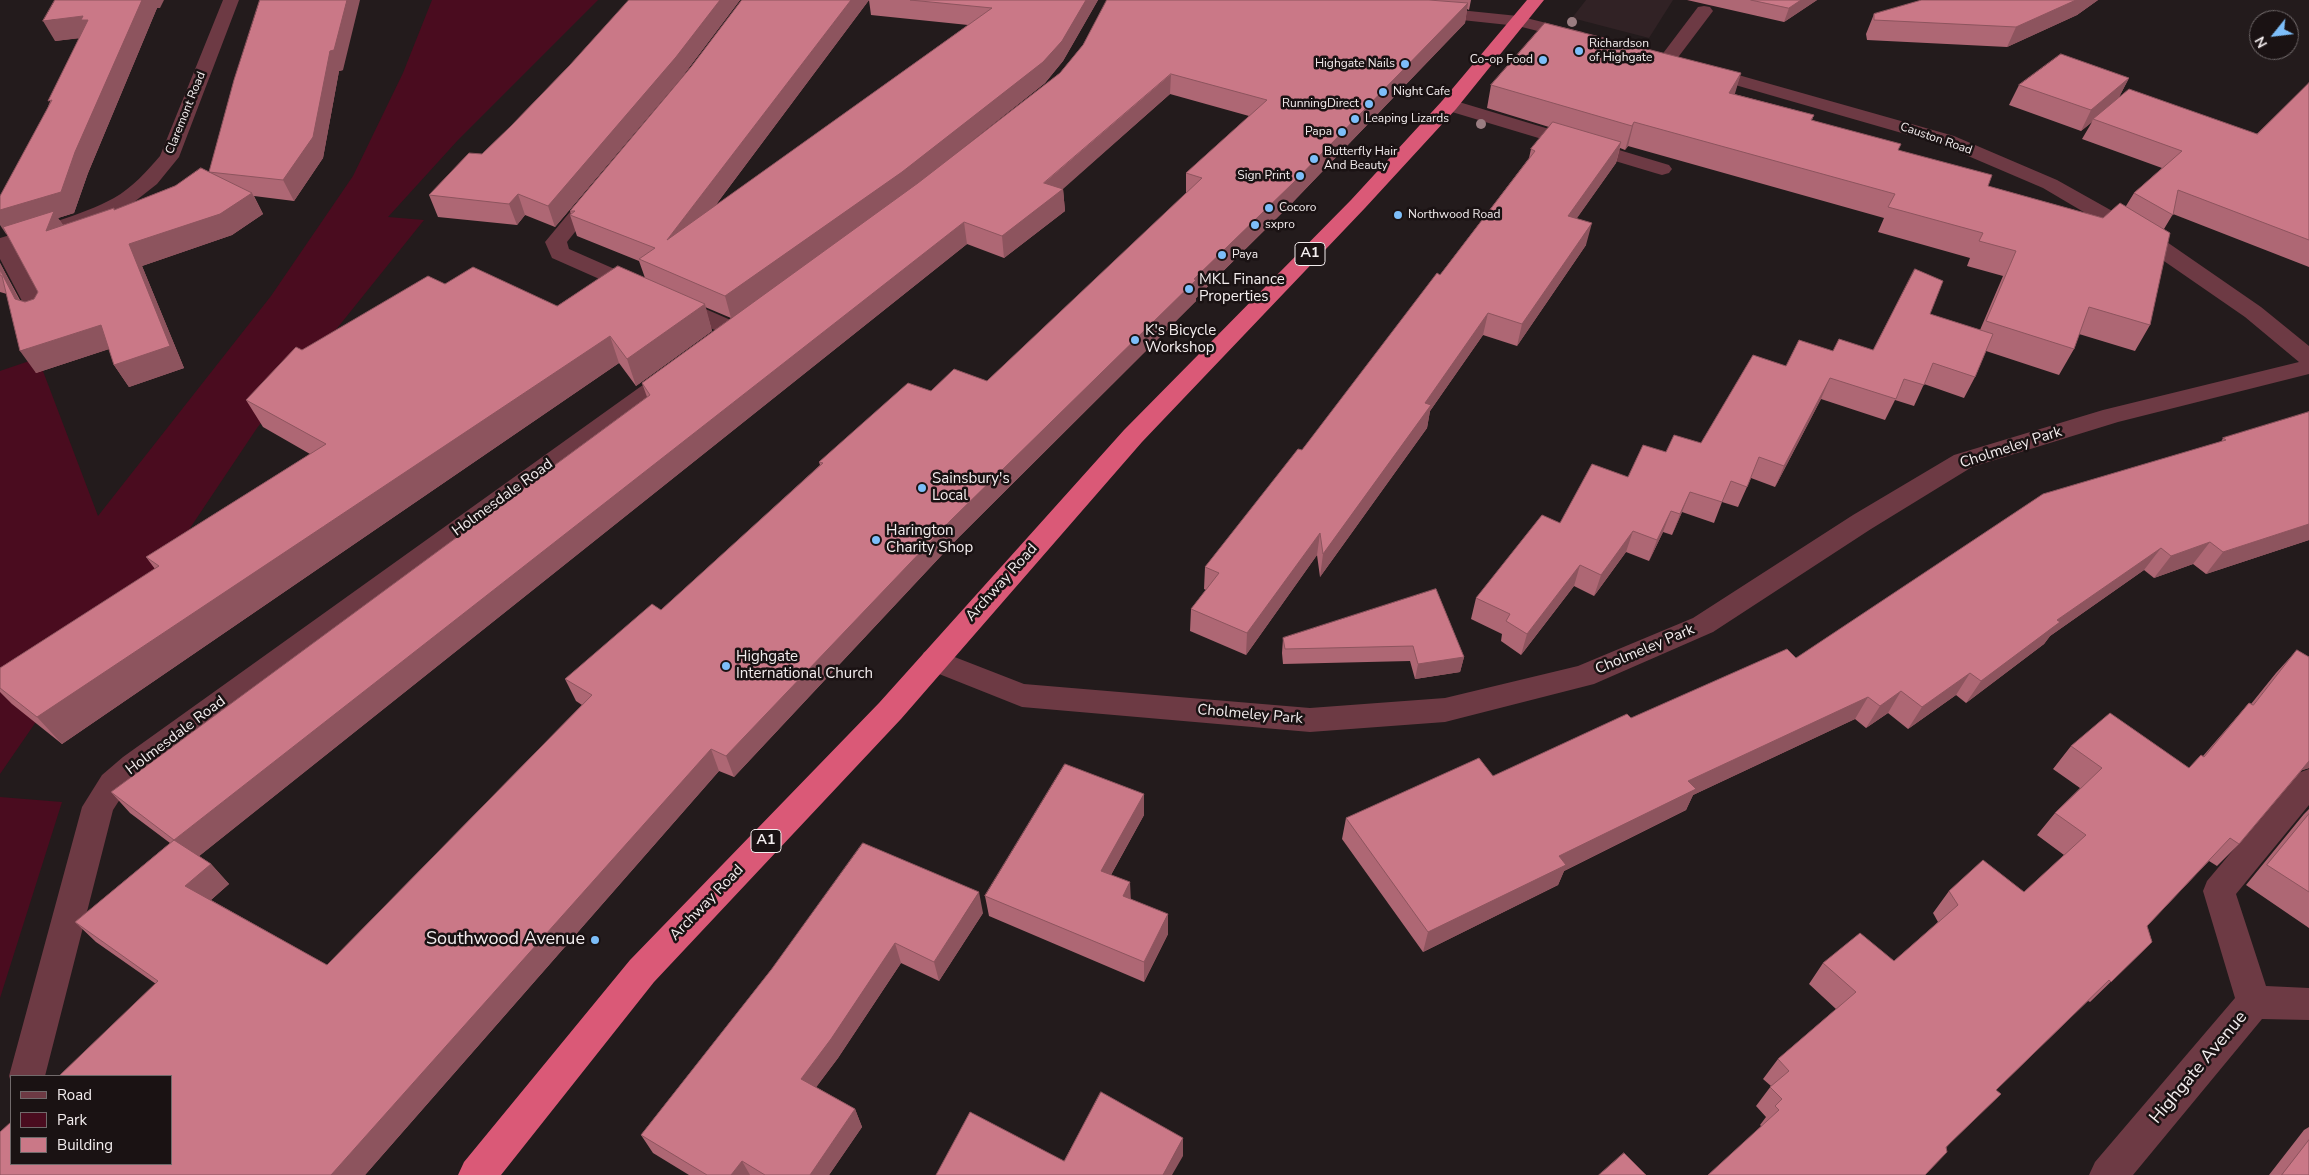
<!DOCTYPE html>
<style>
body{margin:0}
#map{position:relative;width:2309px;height:1175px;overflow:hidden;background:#231b1c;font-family:"Nunito Sans",sans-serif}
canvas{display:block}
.legend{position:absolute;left:10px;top:1075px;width:162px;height:90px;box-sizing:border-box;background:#1a1213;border:1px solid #716a6b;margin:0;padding:6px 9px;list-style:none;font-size:15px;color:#f3edee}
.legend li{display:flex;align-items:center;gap:10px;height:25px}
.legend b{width:25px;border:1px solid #716a6b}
.north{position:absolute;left:2249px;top:10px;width:50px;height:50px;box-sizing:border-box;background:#1a1213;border:1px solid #716a6b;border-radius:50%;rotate:241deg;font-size:14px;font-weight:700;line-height:20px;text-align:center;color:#f3edee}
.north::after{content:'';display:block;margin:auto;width:18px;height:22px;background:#7dbef9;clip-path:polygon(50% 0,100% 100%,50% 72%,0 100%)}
</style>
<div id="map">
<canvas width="2309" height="1175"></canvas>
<ul class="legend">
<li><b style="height:6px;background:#6d3a44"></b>Road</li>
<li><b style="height:14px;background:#4a0c1f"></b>Park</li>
<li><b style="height:14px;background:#ca7887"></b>Building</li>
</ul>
<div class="north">N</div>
</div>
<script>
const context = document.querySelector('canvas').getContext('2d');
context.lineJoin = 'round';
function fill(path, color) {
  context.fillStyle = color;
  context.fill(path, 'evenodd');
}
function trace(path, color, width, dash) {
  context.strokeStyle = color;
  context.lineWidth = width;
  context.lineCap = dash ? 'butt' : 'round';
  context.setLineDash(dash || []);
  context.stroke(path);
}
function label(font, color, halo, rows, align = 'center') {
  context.font = font + ' "Nunito Sans",sans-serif';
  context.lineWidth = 5;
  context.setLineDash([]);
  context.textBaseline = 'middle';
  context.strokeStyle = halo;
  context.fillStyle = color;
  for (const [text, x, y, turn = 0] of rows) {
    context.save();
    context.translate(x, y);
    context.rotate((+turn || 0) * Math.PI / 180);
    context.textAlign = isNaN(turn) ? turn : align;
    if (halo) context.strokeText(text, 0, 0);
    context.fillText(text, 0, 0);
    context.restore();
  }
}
const built = new Path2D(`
 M1586 0H1673L1649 38 1572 18Z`);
const green = new Path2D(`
 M432 0H598L458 140 388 217 424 220 257 428 158 576 71 671 0 774V371L38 358 98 516 271 296 353 176 403 73Z
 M0 797 62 802 0 998Z`);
const minor = new Path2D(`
 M223 0H239L179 157 157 184 129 206 69 230 15 247 51 315 48 320 40 322 32 320 0 259V238C36 227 81 216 114 198 132 188 147 171 160 156Z
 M1704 6 1710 7 1713 11 1673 64H1661L1658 60 1661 56 1698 7Z
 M1430 7 1518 16 1583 32 1586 36 1583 40 1577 41 1518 26 1424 16 1421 12 1424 8Z
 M1703 65 1954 136 2057 180 2164 240 2261 307 2309 346V374L2118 422 1972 467 1871 529 1713 632 1594 684 1445 722 1310 732 1022 707 924 668 920 660 924 652 934 649 1024 684 1310 708 1445 698 1578 666 1693 618 1853 515 1954 455 2103 410 2299 362 2245 317 2148 250 2043 188 1940 144 1697 74 1694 70 1697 66Z
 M1449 99 1669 165 1672 169 1669 173 1662 175 1655 173 1442 109 1440 105 1442 101Z
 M596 187 603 189 606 193 567 242 569 249 742 325 745 330 742 335 734 337 726 335 552 258 545 242 589 189Z
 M676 365 684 367 688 372 684 377 145 775 124 793 113 810 45 1076H11V1082L9 1076 82 807 102 775 123 757 668 367Z
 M2309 769V805L2236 894 2266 986 2309 988V1020L2262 1019 2133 1175H2089L2095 1162 2235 998 2203 891 2207 881 2298 773Z`);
const highway = new Path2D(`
 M1527 0H1544L1456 109 1365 208 1142 442 901 719 654 982 501 1175H458L464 1162 630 960 879 703 1124 430 1351 200 1442 101Z`);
const trees = [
 [1572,22],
 [1481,124]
];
const wall = new Path2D(`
 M55 0 160 8H157L88 173 74 213 58 218 63 225 115 210 209 172 260 0 343 70 339 71 323 158 294 201 254 196 263 214 232 235 142 266 184 368 129 387 114 365 109 349 36 373 7 294 0 292V263L20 300 25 302 34 299 38 292 7 234H6L49 104 79 38 55 41Z
 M629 0H740L682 77 555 227 525 215 517 225 438 217 429 195 482 154 511 126 570 65Z
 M742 0H869L715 206 968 25 871 15 869 0H1098L1063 61 1045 83 913 187 1060 73 1083 45 1107 0H1471L1469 10 1467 9 1465 23 1292 203 1196 298V301L954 542 734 777 719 771 365 1175H0L156 984 96 942 75 922 170 843 130 813 111 792 647 397 642 383 843 237 731 318 705 307 712 331 636 386 619 363 62 744 12 704 0 692V668L155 569 146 557 310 454 263 427 246 400 302 350 445 284 557 306 645 278 639 261 577 236 570 215 571 214 570 211 691 67ZM1170 94 1249 116 1186 173V194L987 381 931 391 819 462 820 465 661 610 565 679 576 701 582 705 327 965 211 900 229 884 211 864 199 856 967 244 1004 258 1065 211 1063 189H1062Z
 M1687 0H1817L1784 22Z
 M1922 0H2098L2077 15 2007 47 1867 40 1866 34 1874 14Z
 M1741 73 1734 94 1814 115 1812 120 1898 150 1988 186 2103 218 2126 206 2134 193 2162 168 2082 139 2092 122 2081 131 2009 105 2019 85 2129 78 2119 97 2257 134 2309 83V267L2173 214 2164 229 2150 325 2135 351 2079 334 2074 349 2059 375 1986 351 1975 377 1964 398 1924 384 1914 406 1895 400 1885 420 1821 399 1775 487 1751 478 1738 507 1722 502 1714 523 1682 512 1672 535 1663 532 1649 561 1626 552 1594 596 1574 586 1521 655 1501 641 1502 634 1471 619 1476 598 1560 523 1628 477 1666 452 1701 443 1786 366 1833 351 1873 350 1930 314 1980 330 2003 276 1967 266 1970 258 1878 232 1884 218 1628 146 1625 150 1620 148 1616 163 1576 219 1586 245 1517 346 1483 335 1430 411 1427 428 1320 577 1317 555 1246 655 1190 631 1191 609 1206 590 1204 589 1205 567 1302 450 1440 275 1529 158 1531 149 1549 127 1487 108 1491 85Z
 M2309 412V540L2206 574 2193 564 2154 578 2144 570 2050 636 2044 644 1966 703 1956 695 1908 729 1888 713 1866 728 1855 719 1693 795 1686 810 1564 871 1558 885 1423 952 1342 839 1346 818 1493 776 1631 718 1796 658 2221 442 2223 438Z
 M1436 589 1464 657 1460 672 1415 679 1410 661 1283 664 1282 653 1283 638Z
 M2297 650 2309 657V768L2302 770 2239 844 2217 866 2209 861 2147 926 2152 942 2090 1002 2088 1001 1996 1090 1946 1148 1761 1126 1760 1125 1766 1117 1756 1106 1771 1086 1763 1079 1778 1059 1836 1009 1809 984 1823 963 1894 961 1938 922 1933 913 1949 891 2024 892 2064 855 2037 835 2055 813 2080 788 2053 769 2071 746 2189 768 2203 756 2249 703 2251 704 2276 673Z
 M1144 794V815L1111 875 1131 899 1168 934 1144 982 989 916 985 896Z
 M2309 809V928L2246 885 2304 814Z
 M983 913 939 981 901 963 838 1058 816 1087 855 1109 862 1127 829 1175H689L653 1153 641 1135 771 970Z
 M2309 1127V1175H2269L2304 1130Z`);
const shadedWall = new Path2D(`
 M142 0H164L160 8H157L88 173 74 213 58 218 68 232 46 231 50 221 6 234 0 225V210Z
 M347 0H360L343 70 339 71 323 158 294 201 283 180 330 51Z
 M720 0H740L682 77 555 227 548 206Z
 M851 0H869L673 262 667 240Z
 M1086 0H1098L1063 61 1045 83 905 194 731 318 725 296Z
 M1801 0H1817L1784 22 1789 8Z
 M2076 0H2098L2077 15 2007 47 2016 27Z
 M1468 3 1465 23 1292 203 1196 298V301L954 542 734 777 726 756 951 520 1194 279Z
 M83 16 88 20 90 37 55 41 43 21Z
 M1741 73 1734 97 1729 93Z
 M1171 74 1170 94 1054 197 1063 189 1065 211 1004 258 1002 236 1044 183Z
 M2129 78 2118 99 2093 119 2092 122 2081 131 2091 110Z
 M1634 122 1628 146 1625 150 1632 126Z
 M1621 142 1616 163 1563 238 1568 216Z
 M252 193 263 214 232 235 142 266 184 368 129 387 114 365 129 244Z
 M518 194 525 215 517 225 509 204Z
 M964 222 967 244 193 861 174 840Z
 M1592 223 1586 245 1517 346 1522 324Z
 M0 263 30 321 15 299 0 270Z
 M705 304 712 331 636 386 627 359Z
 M1488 313 1483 335 1430 411 1427 428 1320 577 1323 554 1425 403Z
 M101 325 115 347 36 373 20 351Z
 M610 336 619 363 62 744 37 717Z
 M1830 378 1821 399 1775 487 1784 466Z
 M1690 492 1682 512 1672 535 1680 514Z
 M1671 511 1663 532 1649 561 1657 540Z
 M2309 524V540L2206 574 2223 552Z
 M1633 531 1626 552 1594 596 1601 575Z
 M1320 533 1317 555 1246 655 1247 633Z
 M2210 542 2193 564 2154 578 2171 556Z
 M2161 548 2144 570 2050 636 2044 644 1966 703 1981 681 2057 620Z
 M1580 565 1574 586 1521 655 1527 634Z
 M1464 657 1460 672 1415 679 1418 664Z
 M1970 673 1956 695 1908 729 1922 707Z
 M1901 691 1888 713 1866 728 1880 706Z
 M1868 697 1855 719 1693 795 1686 810 1564 871 1558 885 1423 952 1428 932 1688 781Z
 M711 749 719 771 365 1175H331Z
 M2309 759V768L2297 772Z
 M1144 794V815L1102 891 1101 871Z
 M211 864 229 884 204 906 185 886Z
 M1130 882 1131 902 1123 896Z
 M979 892 983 913 939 981 934 962Z
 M1168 914V934L1144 982V962Z
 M895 943 901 963 838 1058 809 1097 801 1079Z
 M855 1109 862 1127 829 1175H810Z
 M1183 1138V1156L1172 1175H1163Z
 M742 1161 750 1175H731Z`);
const building = new Path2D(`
 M55 0H142L75 152 61 192 0 210V196L52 100 48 101 88 20H81L83 16 43 21Z
 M260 0H347L334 50 330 51 313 137 283 180 209 172 234 80Z
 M629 0H720L676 57 548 206 518 194 509 204 429 195 469 153 482 154 511 126 570 65Z
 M742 0H851L667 240 992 8 910 0H1086L1062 41 1043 62 902 172 725 296 639 259 655 248 570 215 575 211H570L691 67Z
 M1107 0H1429L1468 3 1294 182 1194 279 1196 280 951 520 726 756 711 749 331 1175H0V1132L11 1122V1164H171V1076H59L158 981 75 922 174 840 111 792 650 395 642 383 918 183 1060 73 1083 45ZM1171 74 1267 100 1186 173 1202 178 987 381 954 369 931 391 908 383 819 462 823 463 661 610 652 604 565 679 592 695 327 965 185 886 211 864 174 840 964 222 1002 236 1063 189 1044 183Z
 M1751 0H1801L1789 8Z
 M1922 0H2076L2016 27 1874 20V14Z
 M1545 23 1741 73 1729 93 1814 115 1811 120 1901 144 1898 150 1992 175 1988 186 2103 218 2120 203 2170 233 2150 325 2089 307 2074 349 1986 321 2016 251 1979 241 1983 233 1888 207 1895 194 1634 122 1632 126 1491 85Z
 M2061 54 2129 78 2091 110 2019 85Z
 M2309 83V240L2178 190 2173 215 2134 193 2182 151 2093 119 2129 89 2257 134Z
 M1553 122 1621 142 1568 216 1592 223 1522 324 1488 313 1425 403 1431 405 1323 554 1320 533 1247 633 1191 609 1219 573 1205 567 1298 449 1302 450 1437 273 1440 275 1535 151 1531 149Z
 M201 168 252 193 220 214 129 244 170 346 114 365 101 325 20 351 2 276 0 275V270L15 299 25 302 34 299 38 292 3 227 54 211 46 231 114 208V210L175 186Z
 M618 266 705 304 627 359 610 336 37 717 0 688V668L159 566 146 557 326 444 246 400 296 347 302 350 428 276 445 284 473 267 557 306Z
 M1915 269 1943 281 1930 314 1993 334 1975 377 1933 363 1924 385 1904 379 1896 399 1830 378 1784 466 1759 457 1747 487 1731 481 1722 502 1690 492 1680 514 1671 511 1657 540 1633 531 1601 575 1580 565 1527 634 1506 621 1510 614 1476 598 1542 515 1560 523 1592 464 1628 477 1643 445 1666 452 1674 435 1701 443 1753 355 1786 366 1799 340 1833 351 1839 339 1873 350Z
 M2309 412V524L2223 552 2210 542 2171 556 2161 548 2057 620 2060 622 1981 681 1970 673 1922 707 1901 691 1880 706 1868 697 1688 781 1696 789 1559 856 1566 865 1428 932 1346 818 1479 758 1493 776 1627 714 1631 718 1787 649 1796 658 2043 494 2226 440 2223 438Z
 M1436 589 1464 657 1418 664 1413 646 1285 649 1283 638Z
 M2297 650 2309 657V761L2239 844 2230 838 2147 926 2152 942 2111 982 2109 980 1996 1090 2001 1094 1946 1147 1947 1152 1925 1175H1708L1779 1110 1775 1106 1782 1099 1770 1087 1789 1071 1778 1059 1856 992 1823 963 1860 933 1894 961 1958 905 1949 891 1983 860 2024 892 2086 835 2055 813 2102 768 2071 746 2110 713 2189 768 2201 755 2204 757 2249 703 2253 705Z
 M1065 764 1144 794 1101 871 1130 882 1123 896 1168 914 1144 962 985 896Z
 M2309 814V892L2267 865Z
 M863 843 979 892 934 962 895 943 831 1039 801 1079 855 1109 810 1175H765L742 1161 731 1175H707L641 1135 771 970Z
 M1101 1092 1183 1138 1163 1175H936L970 1112 1064 1161Z
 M2309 1140V1175H2282Z
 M1624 1153 1646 1175H1599Z`);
const markers = [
 [1579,51,5,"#7dbef9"],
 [1543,60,5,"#7dbef9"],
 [1405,64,5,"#7dbef9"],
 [1383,92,5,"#7dbef9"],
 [1369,104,5,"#7dbef9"],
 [1355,119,5,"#7dbef9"],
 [1342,132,5,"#7dbef9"],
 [1314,159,5,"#7dbef9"],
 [1300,176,5,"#7dbef9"],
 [1269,208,5,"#7dbef9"],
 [1398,215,5,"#7dbef9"],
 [1255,225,5,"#7dbef9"],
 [1222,255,5,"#7dbef9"],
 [1189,289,5,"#7dbef9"],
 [1135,340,5,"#7dbef9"],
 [922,488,5,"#7dbef9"],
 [876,540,5,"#7dbef9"],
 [726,666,5,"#7dbef9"],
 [595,940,5,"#7dbef9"]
];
const farPoinames = [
 ["Richardson",1589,44],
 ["of Highgate",1589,58],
 ["Co-op Food",1533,60,"right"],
 ["Highgate Nails",1395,64,"right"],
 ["Night Cafe",1393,92],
 ["RunningDirect",1359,104,"right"],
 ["Leaping Lizards",1365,119],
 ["Papa",1332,132,"right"],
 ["Butterfly Hair",1324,152],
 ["And Beauty",1324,166],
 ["Sign Print",1290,176,"right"],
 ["Cocoro",1279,208],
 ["Northwood Road",1408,215],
 ["sxpro",1265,225],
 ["Paya",1232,255]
];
const farStreetnames = [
 ["Claremont Road",186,113,-68],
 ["Causton Road",1936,139,19]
];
const shields = [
 [1310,254,30],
 [766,841,30]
];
const shieldNames = [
 ["A1",1310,254],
 ["A1",766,841]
];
const poiNames = [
 ["MKL Finance",1199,280],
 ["Properties",1199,297],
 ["K's Bicycle",1145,331],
 ["Workshop",1145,348],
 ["Sainsbury's",932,479],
 ["Local",932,496],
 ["Harington",886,531],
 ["Charity Shop",886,548],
 ["Highgate",736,657],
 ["International Church",736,674]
];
const streetNames = [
 ["Cholmeley Park",2011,448,-18],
 ["Holmesdale Road",503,498,-36],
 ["Archway Road",1002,583,-48],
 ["Cholmeley Park",1645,650,-23],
 ["Cholmeley Park",1250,715,5],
 ["Holmesdale Road",176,736,-37],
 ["Archway Road",707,903,-46]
];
const nearPoinames = [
 ["Southwood Avenue",585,940]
];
const nearStreetnames = [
 ["Highgate Avenue",2199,1068,-50]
];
fill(built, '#312225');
fill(green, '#4a0c1f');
fill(minor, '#6d3a44');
fill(highway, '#da5977');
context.fillStyle = '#9a7d81';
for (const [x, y] of trees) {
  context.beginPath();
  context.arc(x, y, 5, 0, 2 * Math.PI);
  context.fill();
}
fill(wall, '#ae6774');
fill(shadedWall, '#8d545e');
fill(building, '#ca7887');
trace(building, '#8d545e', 1);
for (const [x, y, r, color] of markers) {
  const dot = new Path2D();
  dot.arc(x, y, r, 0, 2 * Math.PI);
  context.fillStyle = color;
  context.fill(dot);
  trace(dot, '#1a1213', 2);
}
label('12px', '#f3edee', '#1a1213', farPoinames, 'left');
label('12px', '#f3edee', '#1a1213', farStreetnames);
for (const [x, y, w] of shields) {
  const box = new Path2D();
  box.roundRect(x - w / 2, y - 11.5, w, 23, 4);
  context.fillStyle = '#1a1213';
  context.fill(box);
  trace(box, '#f3edee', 1);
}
label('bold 14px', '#f3edee', null, shieldNames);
label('15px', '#f3edee', '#1a1213', poiNames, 'left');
label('15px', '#f3edee', '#1a1213', streetNames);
label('18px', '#f3edee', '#1a1213', nearPoinames, 'right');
label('18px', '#f3edee', '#1a1213', nearStreetnames);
</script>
